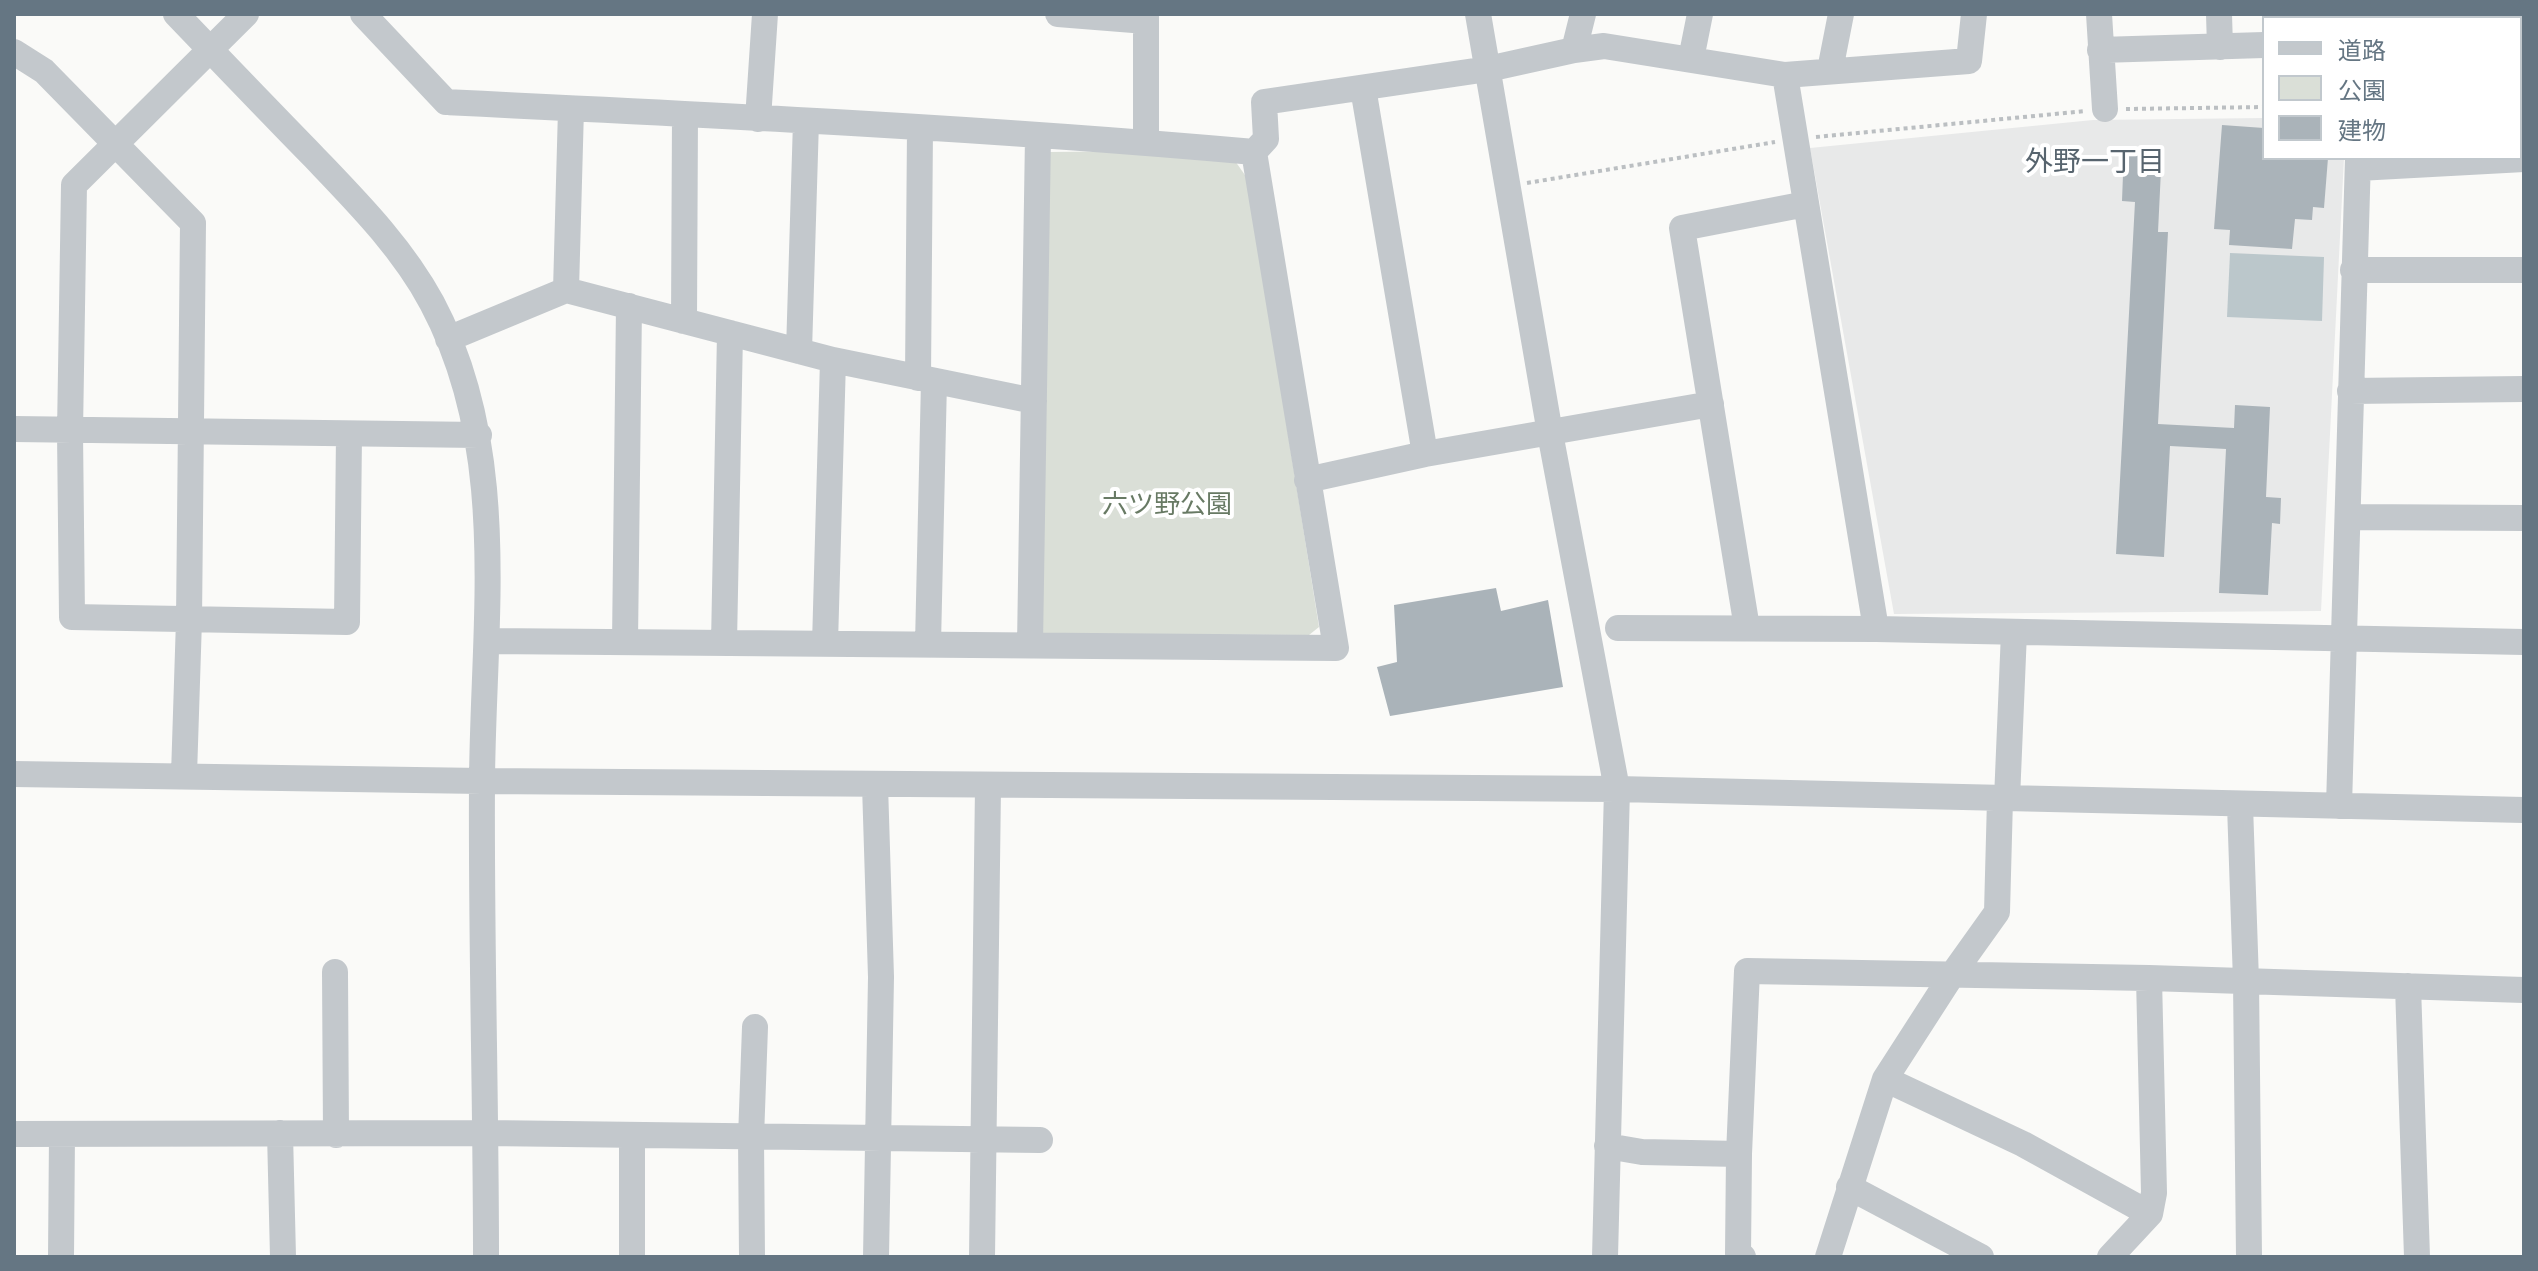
<!DOCTYPE html>
<meta charset="utf-8">
<style>
body{margin:0}
#map{position:relative;width:2538px;height:1271px;overflow:hidden;background:#fafaf8;font-family:"Exo 2","Noto Sans JP",sans-serif}
canvas{display:block}
.frame{position:absolute;inset:0;border:16px solid #657683;pointer-events:none}
.legend{position:absolute;left:2262px;top:16px;width:260px;height:144px;box-sizing:border-box;background:#fff;border:2px solid #c1c8cd;margin:0;padding:10px 14px;list-style:none;font-size:24px;color:#657683}
.legend li{display:flex;align-items:center;gap:16px;height:40px}
.legend b{width:40px;border:2px solid #c1c8cd}
</style>
<div id="map">
<canvas width="2538" height="1271"></canvas>
<div class="frame"></div>
<ul class="legend">
<li><b style="height:10px;background:#c3c8cc"></b>道路</li>
<li><b style="height:22px;background:#dadfd7"></b>公園</li>
<li><b style="height:22px;background:#aab3b9"></b>建物</li>
</ul>
</div>
<script>
const context = document.querySelector('canvas').getContext('2d');
context.lineJoin = 'round';
function fill(path, color) {
  context.fillStyle = color;
  context.fill(path, 'evenodd');
}
function trace(path, color, width, dash) {
  context.strokeStyle = color;
  context.lineWidth = width;
  context.lineCap = dash ? 'butt' : 'round';
  context.setLineDash(dash || []);
  context.stroke(path);
}
function label(font, color, halo, rows, align = 'center') {
  context.font = font + ' "Exo 2","Noto Sans JP",sans-serif';
  context.lineWidth = 8;
  context.setLineDash([]);
  context.textBaseline = 'middle';
  context.strokeStyle = halo;
  context.fillStyle = color;
  for (const [text, x, y, turn = 0] of rows) {
    context.save();
    context.translate(x, y);
    context.rotate((+turn || 0) * Math.PI / 180);
    context.textAlign = isNaN(turn) ? turn : align;
    if (halo) context.strokeText(text, 0, 0);
    context.fillText(text, 0, 0);
    context.restore();
  }
}
const built = new Path2D(`
 M2264 118V158H2344L2321 611 1894 614 1810 148 2093 120Z`);
const green = new Path2D(`
 M1141 151 1233 158 1247 178 1319 627 1309 635 1036 634 1049 152Z`);
const water = new Path2D(`
 M2230 253 2324 257 2322 321 2227 317Z`);
const building = new Path2D(`
 M2222 125 2264 128V158H2328L2324 208 2313 207 2312 220 2295 219 2292 249 2229 245 2230 230 2214 229Z
 M2124 148 2162 149 2158 232H2168L2158 424 2234 428 2235 405 2270 407 2266 497 2281 498 2280 524 2272 523 2268 595 2219 593 2226 449 2170 446 2164 557 2116 554 2135 202 2122 201Z
 M1496 588 1501 611 1548 600 1563 687 1390 716 1377 667 1397 662 1394 605Z`);
const path = new Path2D(`
 M2520 92H2524
 M2126 109 2264 107
 M1816 137 2086 111
 M1527 183 1775 142`);
const minor = new Path2D(`
 M176 14C222 62 267 109 313 156 356 201 402 247 432 303 511 451 483 621 482 782 481 940 486 1099 486 1257
 M246 14 74 185 70 432 72 617 347 622 349 434
 M363 14 446 102C715 115 985 128 1254 152
 M1058 14 1146 21
 M1478 14 1550 433 1617 789 1605 1257
 M2099 14 2105 109
 M2219 14 2220 47
 M2520 28H2524
 M1574 50 1583 14
 M2100 50 2264 45
 M14 52 44 71 193 223 189 620 184 775
 M1691 59 1700 14
 M1830 70 1841 14
 M1785 75 1876 629
 M1363 88 1425 454
 M758 119 765 14
 M1146 143V14
 M1254 152 1266 139 1264 102 1488 69 1574 50 1604 46 1785 75 1969 61 1974 14
 M2358 168 2524 159
 M2353 270H2524
 M566 290 571 109
 M684 321 685 115
 M448 339 566 290 833 360 1034 401
 M799 351 806 121
 M918 378 920 128
 M2350 391 2524 389
 M14 429 479 435
 M1307 480 1425 454 1711 404
 M2349 517 2524 518
 M1618 628 1876 629 2524 642
 M1747 628 1682 228 1806 204
 M487 641 1336 648 1254 152
 M625 642 629 306
 M724 643 730 333
 M825 644 833 360
 M928 644 934 381
 M1030 645 1038 136
 M14 774 482 781 1617 789 2524 810
 M875 785 881 977 876 1257
 M2007 799 2014 632
 M2240 805 2246 981 2249 1257
 M2339 806 2358 158
 M335 972 336 1135
 M2408 986 2417 1257
 M1885 1079 2023 1144 2150 1214
 M280 1133 283 1257
 M14 1134 486 1133 1040 1140
 M632 1136V1257
 M1607 1146 1642 1152 1739 1154 1738 1254 1743 1257
 M1739 1154 1747 971 2149 978 2524 990
 M1849 1187 1981 1257
 M61 1257 62 1134
 M752 1257 751 1138 755 1027
 M982 1257 988 786
 M1828 1257 1885 1079 1952 975 1997 912 2000 799
 M2110 1257 2150 1214 2154 1193 2149 978`);
const parkNames = [
 ["六ツ野公園",1167,504]
];
const neighbourhoodNames = [
 ["外野一丁目",2095,162]
];
fill(built, '#e8e9e9');
fill(green, '#dadfd7');
fill(water, '#bbc7cb');
fill(building, '#aab3b9');
trace(path, '#bbbfc2', 4, [4, 4]);
trace(minor, '#c3c8cc', 26);
label('26px', '#687a64', '#fff', parkNames);
label('28px', '#57646e', '#fff', neighbourhoodNames);
</script>
